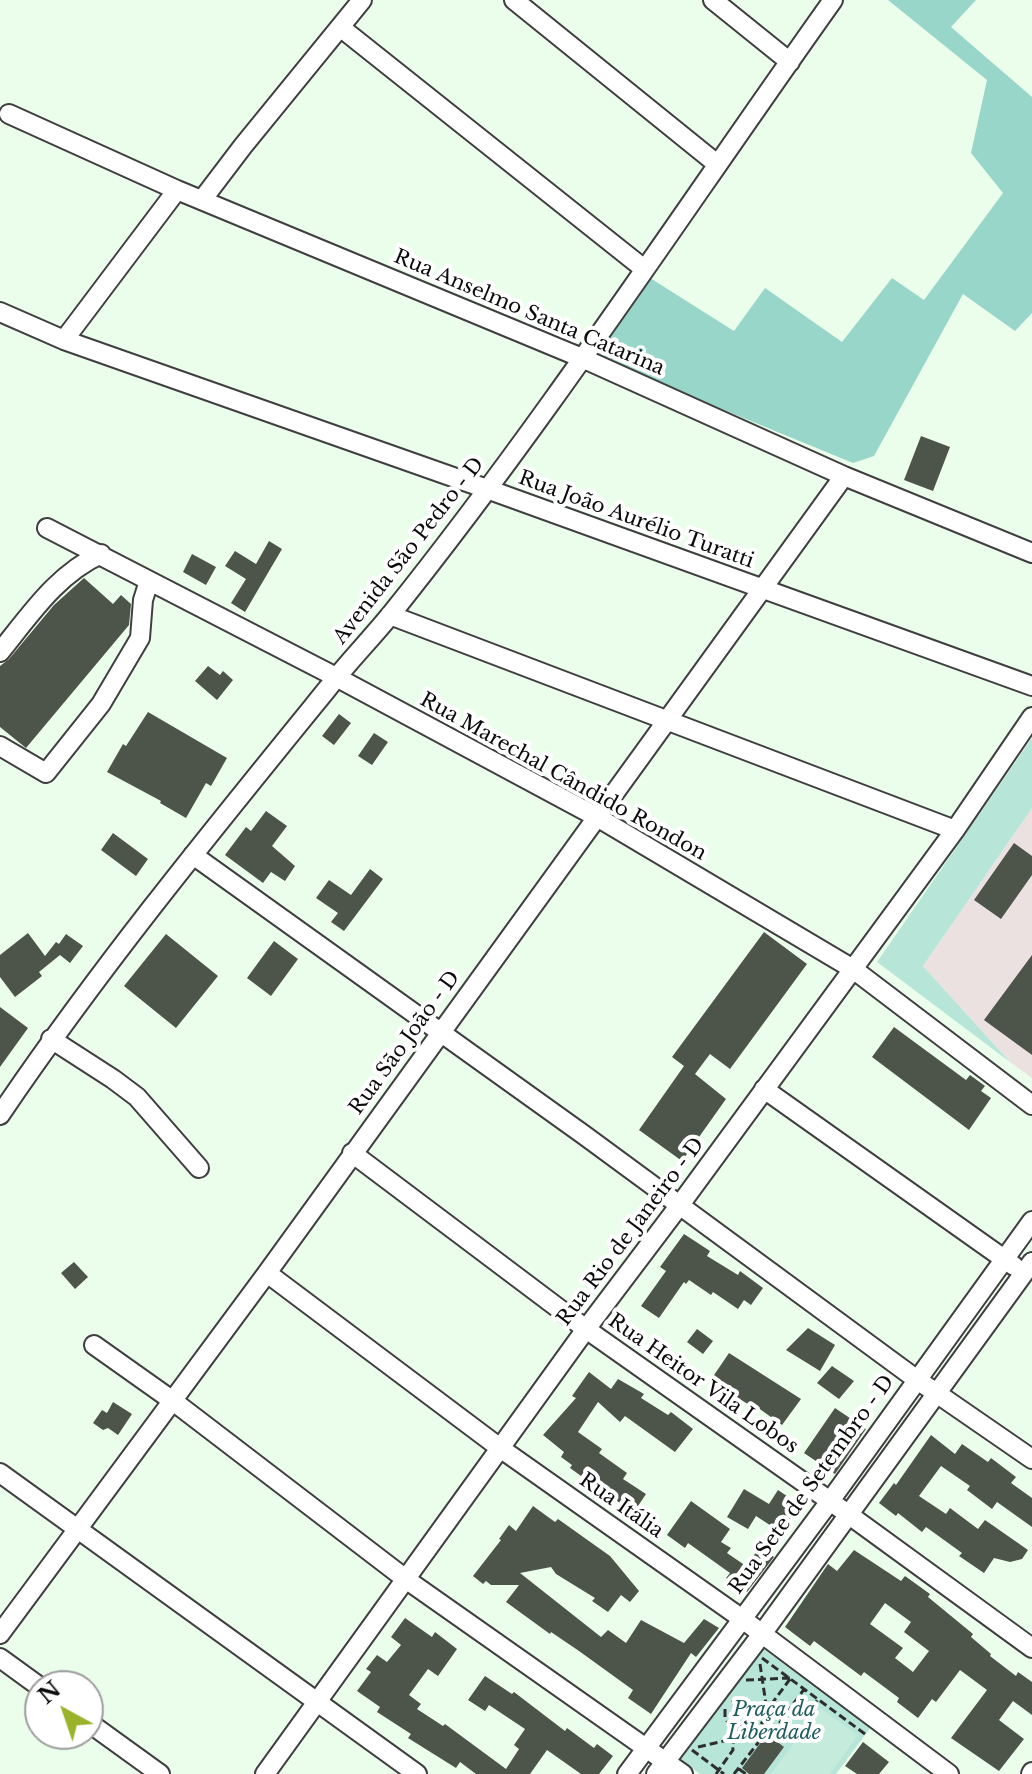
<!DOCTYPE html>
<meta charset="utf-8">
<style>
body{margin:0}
#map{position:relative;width:1032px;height:1774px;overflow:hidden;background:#ebfeec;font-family:"Libre Baskerville",serif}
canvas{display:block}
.north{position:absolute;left:24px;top:1670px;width:80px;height:80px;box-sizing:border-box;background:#fff;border:2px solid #9e9e9e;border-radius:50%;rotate:320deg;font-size:22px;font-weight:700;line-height:32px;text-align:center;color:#0c0c0c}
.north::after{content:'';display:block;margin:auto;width:28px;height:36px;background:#99b42b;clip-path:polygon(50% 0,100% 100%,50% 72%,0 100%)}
</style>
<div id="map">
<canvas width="1032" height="1774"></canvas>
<div class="north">N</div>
</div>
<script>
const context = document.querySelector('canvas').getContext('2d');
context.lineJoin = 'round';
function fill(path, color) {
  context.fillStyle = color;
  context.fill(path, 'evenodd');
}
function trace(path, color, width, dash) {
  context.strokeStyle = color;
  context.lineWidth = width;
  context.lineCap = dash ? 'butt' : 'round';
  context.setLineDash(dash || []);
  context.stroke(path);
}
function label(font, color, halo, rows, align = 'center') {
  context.font = font + ' "Libre Baskerville",serif';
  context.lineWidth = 8;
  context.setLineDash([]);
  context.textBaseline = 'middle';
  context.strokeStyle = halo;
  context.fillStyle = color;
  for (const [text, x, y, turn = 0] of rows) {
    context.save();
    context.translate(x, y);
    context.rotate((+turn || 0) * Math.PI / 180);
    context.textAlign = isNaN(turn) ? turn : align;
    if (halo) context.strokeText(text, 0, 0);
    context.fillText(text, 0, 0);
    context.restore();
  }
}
const industrial = new Path2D(`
 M1032 808V1078L1010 1062 923 966Z`);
const green = new Path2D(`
 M1032 738V808L923 966 1010 1062 877 962Z
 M762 1648 871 1727 836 1774H700L680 1759Z`);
const forest = new Path2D(`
 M888 0H976L951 27 1032 97V313L1015 331 963 294 874 456 853 463 595 357 650 278 734 331 765 288 842 342 892 278 924 300 1003 193 971 153 987 80Z`);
const pitch = new Path2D(`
 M820 1708 858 1735 830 1774H771Z`);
const building = new Path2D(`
 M921 436 950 447 933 491 904 480Z
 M269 541 282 549 245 612 231 603 246 579 225 566 235 551 256 564Z
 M192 554 216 567 206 585 183 572Z
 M84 578 113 604 121 595 131 604 129 625 26 748 0 727V666L9 659 54 605Z
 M208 666 220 675 223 671 233 680 217 700 195 681Z
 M148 712 227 758 211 786 206 783 186 818 160 803 161 801 107 772 123 744 126 746Z
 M339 714 351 723 334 745 322 736Z
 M374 733 388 742 372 765 358 756Z
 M266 811 287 826 272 846 295 866 285 881 271 872 263 883 225 855 246 827 251 831Z
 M113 833 148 859 136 876 101 850Z
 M1014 843 1032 856V875L1001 919 974 900Z
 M370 869 383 879 344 931 331 922 338 913 316 898 329 880 351 895Z
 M764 932 807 964 730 1069 710 1054 695 1074 726 1099 682 1161 639 1130 684 1066 672 1057Z
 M28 933 45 956 56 942 59 944 66 934 83 946 70 963 60 955 39 972 42 976 15 997 0 977V955Z
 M166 934 218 976 176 1028 124 986Z
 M274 941 298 959 271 996 247 978Z
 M1032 955V1055L984 1020Z
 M0 1007 28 1028 0 1067Z
 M894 1027 966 1080 970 1075 985 1086 981 1091 991 1098 969 1130 872 1057Z
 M684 1234 710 1251 707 1256 738 1275 740 1271 763 1288 751 1305 744 1300 738 1309 713 1292 711 1295 689 1280 686 1284 684 1282 659 1318 641 1306 666 1271 660 1267Z
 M74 1262 88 1277 75 1289 61 1273Z
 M808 1328 835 1345 820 1371 786 1350Z
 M697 1329 713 1341 703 1354 687 1342Z
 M729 1353 801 1399 782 1425 757 1407 756 1409 710 1381Z
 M832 1366 854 1381 839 1399 817 1383Z
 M589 1372 611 1389 618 1379 644 1394 641 1398 668 1415 671 1412 693 1429 675 1452 625 1416 620 1422 598 1402 578 1432 602 1449 599 1453 627 1473 623 1479 646 1494 634 1512 614 1499 617 1495 584 1472 581 1476 570 1468 572 1465 561 1457 564 1452 543 1435 576 1398 572 1396Z
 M113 1402 132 1414 118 1435 108 1428 103 1430 93 1423 102 1410 107 1413Z
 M835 1408 866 1429 835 1474 804 1453Z
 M931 1435 955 1454 962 1444 988 1462 991 1458 1016 1477 1011 1483 1032 1498V1527L997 1502 992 1509 967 1490 970 1486 941 1466 919 1496 946 1514 950 1508 978 1529 985 1520 1028 1550 1022 1559 1010 1562 994 1558 984 1573 959 1556 962 1553 926 1527 922 1532 898 1513 896 1516 879 1503 894 1483 896 1485Z
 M744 1489 769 1504 778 1490 800 1505 782 1533 756 1516 748 1529 727 1517Z
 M691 1501 730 1529 721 1542 731 1548 727 1553 746 1566 760 1547 774 1557 747 1592 726 1578 730 1573 688 1543 685 1548 667 1535Z
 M533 1506 555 1522 558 1519 610 1556 639 1591 630 1602 621 1595 608 1612 592 1601 595 1598 556 1574 551 1567 520 1573 601 1637 608 1630 626 1643 641 1620 684 1643 704 1619 719 1628 696 1657 691 1653 651 1714 628 1698 633 1690 579 1651 551 1632 550 1634 506 1602 519 1585H491L486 1581 483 1584 473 1576 501 1540 499 1539 509 1525 516 1531Z
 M854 1550 901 1581 905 1576 930 1594 928 1597 973 1634 971 1637 991 1654 990 1656 1016 1676 1018 1672 1032 1682V1715L1013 1701 999 1720 1024 1739 999 1771 951 1738 987 1690 960 1670 936 1702 932 1699 918 1718 897 1702 899 1698 864 1672 861 1676 814 1641 810 1646 785 1627 828 1564 837 1571ZM885 1603 911 1622 904 1632 929 1651 913 1672 895 1658 903 1648 870 1624Z
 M405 1618 432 1637 435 1632 457 1649 438 1676 428 1669 409 1695 421 1704 417 1709 443 1726 445 1724 506 1769 519 1749 514 1745 525 1729 489 1705 485 1711 468 1700 485 1676 512 1694 514 1692 565 1731 567 1728 594 1748 597 1744 613 1756 599 1774H581L547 1750 530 1774H476L460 1762 456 1768 408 1738 411 1734 377 1712 380 1707 357 1691 371 1672 366 1669 377 1655 387 1662 401 1645 391 1637Z
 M767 1734 784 1747 764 1774H749L742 1768Z
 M863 1742 889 1762 879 1774H857L845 1766Z`);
const path = new Path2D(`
 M762 1658 865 1734
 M760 1664 767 1711
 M746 1680 790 1678
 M732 1700 770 1729
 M813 1707 818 1699
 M725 1709V1717L734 1735
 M769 1710 782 1720
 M698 1747 733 1739
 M692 1750 724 1774
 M739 1769 746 1774
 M716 1774 733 1750C731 1737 741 1728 748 1717H762L790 1679
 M734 1774 768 1730 773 1732 805 1688`);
const minor = new Path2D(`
 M514 0 717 164
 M713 0 790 62
 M340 27 643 268
 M9 114 177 190 582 358 844 476 1032 553
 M202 200 243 146 362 0
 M0 312 64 340 487 489 1032 686
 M64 340 177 190
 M47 528 336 677 597 817 853 969 1032 1105
 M390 615 955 830
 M0 652C30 615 57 574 101 554
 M0 746 46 773 101 704 140 638 143 600 149 581
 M193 855 584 1135 916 1379 1032 1459
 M51 1039 113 1079 137 1097 199 1168
 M764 1089 1014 1266
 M0 1115C101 966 215 827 328 688 348 662 371 639 392 613 549 417 687 205 833 0
 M352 1153 586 1329 830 1501 1032 1648
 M267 1273 500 1448 741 1618 949 1774
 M94 1345 173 1401 407 1580 683 1774
 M0 1473 417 1774
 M0 1634 267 1273 844 476
 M0 1658 40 1687
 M88 1722 160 1774
 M265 1774 586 1329 679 1206 955 830 1032 717
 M627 1774 830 1501 1032 1221
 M656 1774 762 1634 1032 1262
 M1031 1774 1032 1772`);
const streetNames = [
 ["Rua Anselmo Santa Catarina",529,313,23],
 ["Rua João Aurélio Turatti",636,520,20],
 ["Avenida São Pedro - D",409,551,-52],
 ["Rua Marechal Cândido Rondon",563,777,29],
 ["Rua São João - D",405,1043,-54],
 ["Rua Rio de Janeiro - D",631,1232,-53],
 ["Rua Heitor Vila Lobos",703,1384,35],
 ["Rua Sete de Setembro - D",812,1485,-54],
 ["Rua Itália",621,1506,35]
];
const parkNames = [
 ["Praça da",774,1710],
 ["Liberdade",774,1733]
];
fill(industrial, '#eae1e0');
fill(green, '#b7e6d9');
fill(forest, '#97d6c9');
fill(pitch, '#c5ebdc');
fill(building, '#4d5449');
trace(minor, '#3f3f3f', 22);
trace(path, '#2e2e2e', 3, [8, 4]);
trace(minor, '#fff', 18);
label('20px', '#0c0c0c', '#fff', streetNames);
label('italic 20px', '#205d5f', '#fff', parkNames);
</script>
